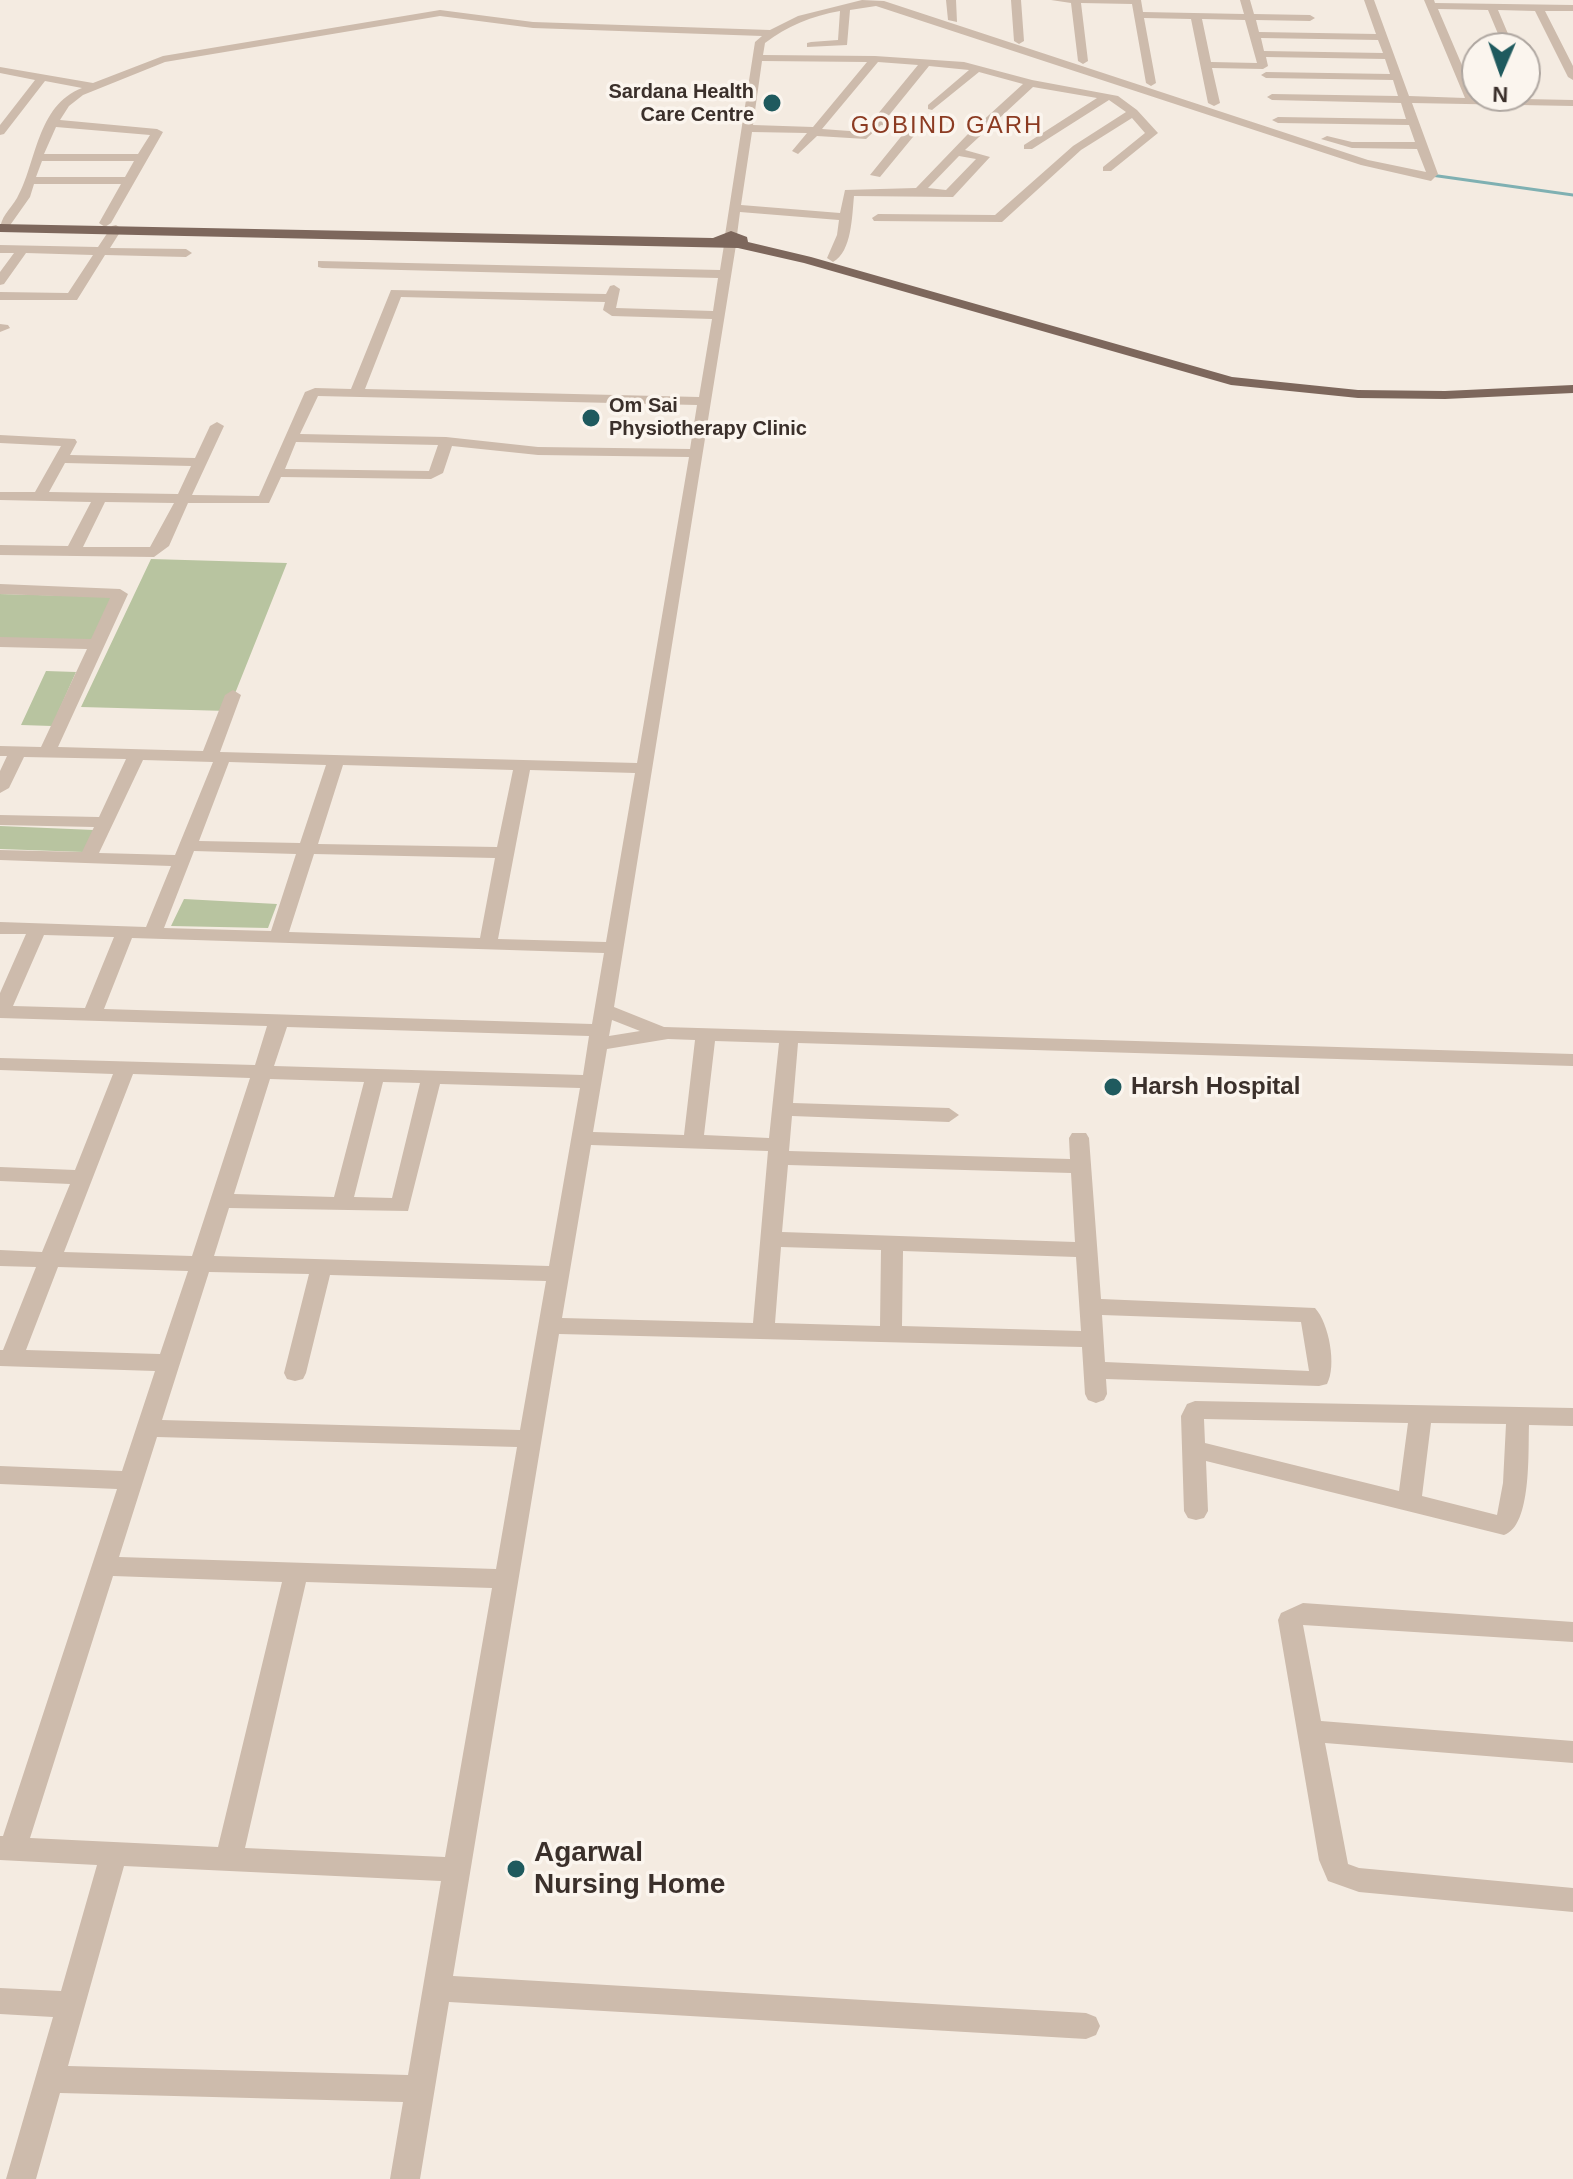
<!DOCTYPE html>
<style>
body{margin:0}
#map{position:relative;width:1573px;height:2179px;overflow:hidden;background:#f4ebe1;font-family:Arial,sans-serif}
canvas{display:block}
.north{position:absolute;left:1461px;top:32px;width:80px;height:80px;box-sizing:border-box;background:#fbf5ee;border:2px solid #aea6a0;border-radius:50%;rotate:182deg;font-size:22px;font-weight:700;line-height:32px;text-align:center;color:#3b302b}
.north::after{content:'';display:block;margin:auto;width:28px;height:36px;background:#1f5a5e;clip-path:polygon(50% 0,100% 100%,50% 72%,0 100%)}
</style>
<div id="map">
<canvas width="1573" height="2179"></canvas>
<div class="north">N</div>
</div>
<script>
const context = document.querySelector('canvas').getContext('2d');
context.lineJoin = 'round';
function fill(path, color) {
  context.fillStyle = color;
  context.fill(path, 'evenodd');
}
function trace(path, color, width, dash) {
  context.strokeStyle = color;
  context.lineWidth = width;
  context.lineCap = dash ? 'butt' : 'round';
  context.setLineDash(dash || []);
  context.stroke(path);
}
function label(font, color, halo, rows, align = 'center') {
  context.font = font + ' Arial,sans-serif';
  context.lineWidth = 7;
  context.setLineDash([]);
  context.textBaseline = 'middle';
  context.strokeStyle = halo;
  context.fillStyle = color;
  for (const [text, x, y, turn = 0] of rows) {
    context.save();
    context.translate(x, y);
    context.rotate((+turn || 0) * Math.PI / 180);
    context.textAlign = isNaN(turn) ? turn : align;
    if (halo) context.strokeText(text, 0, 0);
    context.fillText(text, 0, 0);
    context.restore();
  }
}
const green = new Path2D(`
 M151 559 287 563 228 711 81 707Z
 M0 594 113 597 94 641 0 638Z
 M46 671 76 672 52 726 21 725Z
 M0 826 94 830 83 852 0 849Z
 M184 899 277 904 268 928 171 926Z`);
const stream = new Path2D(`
 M1431 175 1573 195`);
const minor = new Path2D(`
 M862 0 884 1 1368 160 1426 172 1417 149 1352 148 1321 139 1327 136 1352 142H1415L1409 125 1278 123 1272 120 1278 117 1406 119 1401 103 1272 100 1267 97 1272 94 1398 96 1393 80 1266 78 1261 75 1266 72 1390 74 1385 59 1266 57 1268 66 1263 69 1212 68 1220 103 1214 106 1208 103 1191 19 1144 18 1156 83 1151 86 1146 83 1132 4 1081 3 1088 61 1083 64 1078 61 1071 3 1051 0H1141L1143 12 1244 14 1240 0H1250L1254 14 1310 15 1315 18 1310 21 1256 20 1259 32 1376 34 1364 0H1374L1409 96 1465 98 1424 0H1434L1435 3 1573 5V11H1545L1573 66V80L1568 77 1535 11 1498 10 1514 48H1504L1488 10 1438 9 1476 98 1573 100V106L1412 103 1438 174 1431 181 1361 165 876 6 850 10 847 45 807 47V43L811 42 838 40 840 11C812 16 787 26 765 43L763 55 875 56 964 62 1032 80 1118 96 1137 110 1158 133 1111 171H1103V167L1145 133 1132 118 1081 150 1002 222 874 221 872 218 878 214 995 215 1073 146 1126 112 1109 100 1032 149H1024V145L1097 98 1033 87 965 150 990 157 953 197 854 196C852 215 852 252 833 262L827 258 837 235 839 220 740 212 737 235 731 239 725 235 755 42 762 36 533 28 440 16 165 62 83 95 69 106 60 120 157 129 163 132 111 223 105 227 99 223 121 184H34L30 197 6 231H0C0 217 10 210 17 198 37 163 36 106 82 88L45 81 4 134 0 135V125L35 80 0 73V67L93 83 163 56 440 10 533 22 770 30 798 16ZM1202 19 1245 20 1257 63 1211 62ZM1261 38 1378 40 1383 53 1264 51ZM762 61 867 62 813 127 753 125ZM878 62 918 65 863 132 822 129ZM929 66 969 70 928 105V109L932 110 979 72 1023 84 967 135 916 188 845 190 840 213 741 205 752 132 807 133 792 151 798 154 817 136 866 139 881 125 908 128 870 175 880 177 922 126 886 119ZM56 127 150 135 138 154H44ZM959 156 976 159 946 190 928 188ZM42 161H134L125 177H36Z
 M946 0H956L957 22 948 20Z
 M1011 0H1021L1024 41 1019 44 1014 41Z
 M116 225 122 229 110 248 186 249 192 253 186 257 105 255 77 300H0V292L68 293 93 255 26 253 4 284 0 285V272L14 253H0V245L98 247 112 226Z
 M730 241 736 245 614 1007 664 1027 1573 1054V1066L798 1043 793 1103 949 1108 959 1115 949 1122 792 1116 789 1151 1070 1159 1069 1138 1072 1133H1086L1089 1138 1101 1299 1315 1308C1329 1323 1337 1366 1327 1384L1319 1386 1106 1379 1107 1394 1104 1400 1096 1403 1088 1400 1085 1394 1082 1347 559 1334 453 1976 1086 2013 1096 2017 1100 2026 1096 2035 1086 2039 449 2002 420 2179H390L403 2102 60 2093 36 2179H6L53 2017 0 2014V1988L61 1991 97 1865 0 1860V1836H3L117 1489 0 1484V1466L122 1471 155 1371 0 1366V1350H3L36 1267 0 1266V1250L42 1252 70 1184 0 1181V1167L75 1170 113 1074 0 1070V1058L255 1065 267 1026 0 1018V993L26 934H0V922L146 927 171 866 0 860V850L82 852 94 827 0 825V815L99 817 126 759 24 757 9 788 0 793V771L7 756H0V746L41 747 87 649 0 647V637L91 639 110 598 0 594V584L120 589 128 594 58 747 203 751 225 695 233 690 241 695 220 752 637 763 689 457 538 455 452 446 443 473 431 479 281 477 269 503H188L169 546 154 557 0 555V545L68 546 91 502 0 500V492H35L61 446 0 443V435L75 439 77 442 70 455 195 458 210 426 217 422 224 426 192 495 259 496 305 392 315 388 351 389 391 290 606 294 610 286 614 285 620 289 616 308 713 311 718 278 322 268 318 267V261L720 270 724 245ZM401 297 605 302 603 310 612 316 712 319 699 397 365 389ZM318 396 697 405 690 449 538 447 446 437 300 434ZM296 442 438 445 429 471 285 469ZM65 463 191 466 178 494 49 492ZM105 502 174 503 150 547H83ZM143 760 213 762 175 855 99 853ZM229 762 326 765 300 843 199 841ZM343 765 513 770 497 847 318 844ZM530 770 635 773 606 942 498 939ZM194 851 296 854 271 931 164 928ZM314 854 495 858 480 938 289 932ZM44 935 114 937 85 1008 13 1006ZM132 938 604 953 592 1024 104 1009ZM612 1020 640 1031 609 1036ZM287 1027 589 1036 583 1075 274 1066ZM668 1039 695 1040 684 1135 593 1132 607 1049ZM715 1041 779 1043 769 1138 704 1135ZM133 1074 250 1078 192 1256 64 1252ZM270 1079 364 1082 334 1197 234 1194ZM383 1082 420 1083 392 1198 354 1197ZM440 1084 580 1088 549 1266 214 1256 229 1208 408 1211ZM591 1145 768 1151 753 1323 562 1318ZM788 1165 1071 1173 1075 1242 782 1232ZM781 1247 881 1250 880 1326 775 1323ZM903 1251 1076 1257 1081 1331 902 1326ZM58 1267 188 1271 160 1354 26 1350ZM209 1272 309 1274 284 1373 287 1379 295 1381 303 1379 306 1373 330 1275 546 1281 520 1430 162 1420ZM1102 1315 1301 1322 1309 1371 1105 1362ZM157 1437 517 1447 496 1569 119 1557ZM113 1576 282 1582 218 1847 30 1838ZM306 1582 492 1588 445 1857 245 1848ZM124 1866 441 1881 408 2075 68 2066Z
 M0 324 8 325 10 328 0 332Z
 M1195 1401 1573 1408V1426L1529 1425C1528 1451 1532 1526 1504 1535L1206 1461 1208 1511 1204 1518 1196 1520 1188 1518 1184 1511 1181 1416 1187 1404ZM1204 1419 1408 1423 1399 1491 1205 1443ZM1431 1423 1506 1424 1503 1483 1497 1515 1422 1496Z
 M1303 1603 1573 1622V1642L1303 1625 1321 1721 1573 1741V1763L1325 1743 1348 1864 1359 1868 1573 1888V1912L1359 1892 1328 1881 1319 1860 1278 1620 1281 1613Z`);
const major = new Path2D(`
 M0 224 713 238 731 231 747 237 748 242 811 257 1232 377 1358 390 1445 391 1573 385V393L1445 399 1358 398 1231 385 804 263 738 248 0 232Z`);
const markers = [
 [772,103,10,"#1f5a5e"],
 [591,418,10,"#1f5a5e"],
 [1113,1087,10,"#1f5a5e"],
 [516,1869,10,"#1f5a5e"]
];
const farPoinames = [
 ["Sardana Health",754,92],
 ["Care Centre",754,115],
 ["Om Sai",609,406,"left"],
 ["Physiotherapy Clinic",609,429,"left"]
];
const farQuarternames = [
 ["GOBIND GARH",947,126]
];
const poiNames = [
 ["Harsh Hospital",1131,1087]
];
const nearPoinames = [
 ["Agarwal",534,1853],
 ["Nursing Home",534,1885]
];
fill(green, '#b8c4a0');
trace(stream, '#7fb0b2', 3);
fill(minor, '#cdbbac');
fill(major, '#7d675c');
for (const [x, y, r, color] of markers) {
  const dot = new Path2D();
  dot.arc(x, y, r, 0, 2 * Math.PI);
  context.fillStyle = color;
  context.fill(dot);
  trace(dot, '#fbf5ee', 3);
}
label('bold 20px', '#3b302b', '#fbf5ee', farPoinames, 'right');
context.letterSpacing = '2px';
label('24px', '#8c3b22', '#fbf5ee', farQuarternames);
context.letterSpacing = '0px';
label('bold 24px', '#3b302b', '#fbf5ee', poiNames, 'left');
label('bold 28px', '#3b302b', '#fbf5ee', nearPoinames, 'left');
</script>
